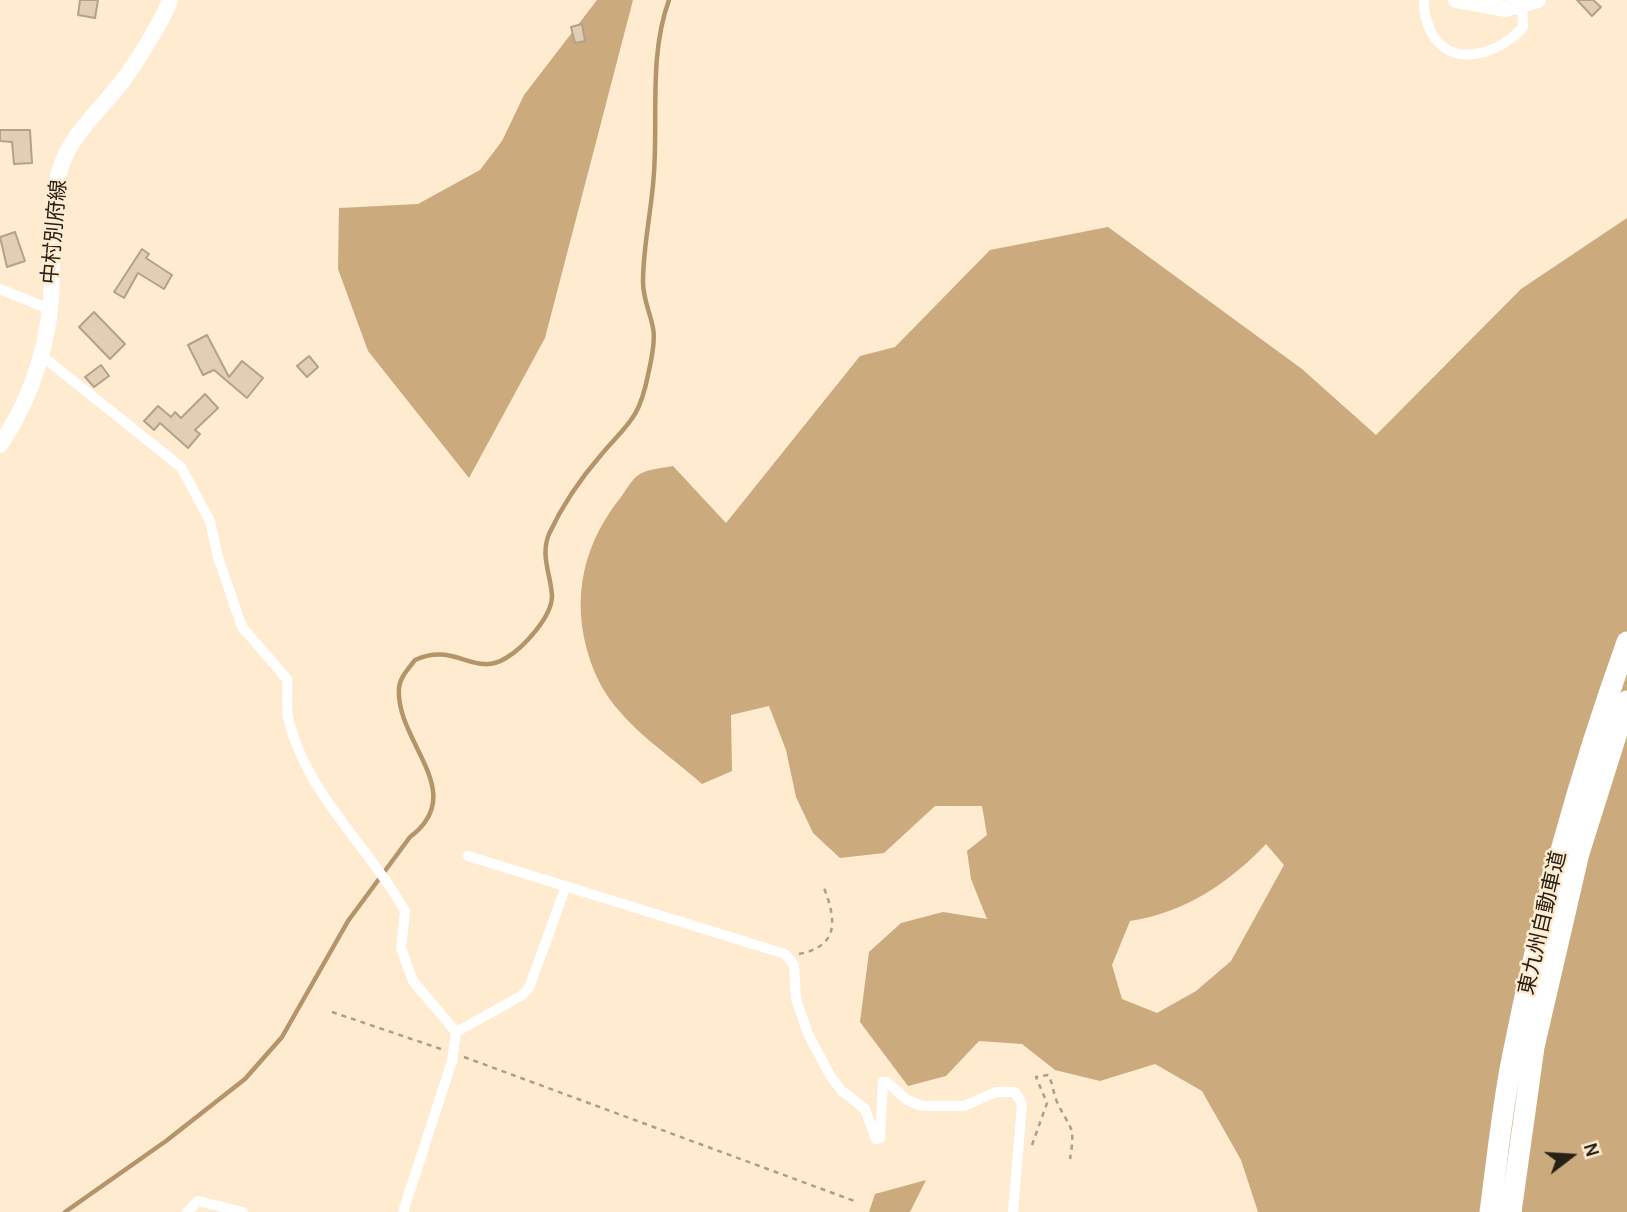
<!DOCTYPE html>
<meta charset="utf-8">
<style>
body{margin:0}
#map{position:relative;width:1627px;height:1212px;overflow:hidden;background:#ffebd0;font-family:Karla,sans-serif}
canvas{display:block}
.north{position:absolute;left:1536px;top:1121px;width:70px;height:70px;-webkit-text-stroke:5px #ffebd0;paint-order:stroke;rotate:73deg;font-size:19px;font-weight:700;line-height:28px;text-align:center;color:#272016}
.north::after{content:'';display:block;margin:auto;width:24px;height:32px;background:#272016;clip-path:polygon(50% 0,100% 100%,50% 72%,0 100%)}
</style>
<div id="map">
<canvas width="1627" height="1212"></canvas>
<div class="north">N</div>
</div>
<script>
const context = document.querySelector('canvas').getContext('2d');
context.lineJoin = 'round';
function fill(path, color) {
  context.fillStyle = color;
  context.fill(path, 'evenodd');
}
function trace(path, color, width, dash) {
  context.strokeStyle = color;
  context.lineWidth = width;
  context.lineCap = dash ? 'butt' : 'round';
  context.setLineDash(dash || []);
  context.stroke(path);
}
function label(font, color, halo, rows, align = 'center') {
  context.font = font + ' Karla,"Noto Sans JP",sans-serif';
  context.lineWidth = 5;
  context.setLineDash([]);
  context.textBaseline = 'middle';
  context.strokeStyle = halo;
  context.fillStyle = color;
  for (const [text, x, y, turn = 0] of rows) {
    context.save();
    context.translate(x, y);
    context.rotate((+turn || 0) * Math.PI / 180);
    context.textAlign = isNaN(turn) ? turn : align;
    if (halo) context.strokeText(text, 0, 0);
    context.fillText(text, 0, 0);
    context.restore();
  }
}
const forest = new Path2D(`
 M597 0H633L545 338 469 478 368 351 338 269 339 208 418 204 480 170 502 141 524 95Z
 M1627 218V1212H1258L1241 1160 1202 1091 1155 1064 1100 1081 1055 1070 1022 1044 979 1041 946 1076 908 1086 860 1022 869 952 901 923 943 912 987 919 971 879 967 851 987 835 982 806H935L884 853 840 858 813 833 796 797 786 750 769 706 731 715 732 771 702 784C665 751 615 721 595 673 569 610 579 549 621 497 626 490 631 481 637 476 645 469 663 468 673 466L726 523 860 356 895 347 990 250 1108 227 1302 369 1376 435 1521 289ZM1266 844 1284 865 1231 961 1196 991 1157 1013 1122 999 1112 965 1130 921C1184 913 1229 883 1266 844Z
 M926 1180 910 1212H869L875 1194Z`);
const stream = new Path2D(`
 M65 1212 166 1141 245 1079 282 1037 348 921 410 837C470 792 395 742 399 688 400 677 409 668 415 660 455 641 474 678 506 658 523 648 552 617 552 596 551 575 540 556 549 534 562 506 581 478 601 455 628 423 639 420 648 375 651 362 656 341 653 328 650 312 643 299 643 282 643 245 652 209 654 172 658 115 649 55 669 0`);
const building = new Path2D(`
 M80 0H98L95 18 78 15Z
 M1577 0H1593L1601 7 1592 16Z
 M582 24 585 41 575 43 571 27Z
 M0 130H30L32 163 14 164 12 142 0 141Z
 M15 232 25 261 7 267 0 237Z
 M142 249 149 254 146 258 172 275 164 289 138 273 124 298 114 292Z
 M94 312 125 344 110 359 79 327Z
 M207 335 229 377 242 361 263 378 247 398 214 370 203 375 188 345Z
 M309 356 318 367 307 377 297 366Z
 M101 365 109 376 94 387 85 377Z
 M205 394 218 408 195 430 200 434 188 448 160 423 154 430 144 421 158 406 171 417 175 412 181 418Z`);
const path = new Path2D(`
 M799 954C840 946 836 919 824 888
 M332 1012 441 1049
 M464 1057 857 1202
 M1032 1145 1047 1103 1036 1077 1048 1075C1053 1083 1053 1093 1057 1102 1070 1130 1076 1124 1070 1159`);
const street = new Path2D(`
 M1424 0C1423 12 1426 21 1431 32 1451 70 1500 54 1523 27L1522 6
 M0 289 49 309
 M42 356 181 467 210 521 218 557 242 627 287 679C288 691 286 705 288 717 305 793 368 845 405 911L401 948 413 981 456 1032 452 1061 403 1212
 M468 856 785 954 794 965 796 999 808 1034 831 1077 842 1091 865 1109 876 1139 880 1138 883 1082H887L907 1100 922 1106H964L996 1092H1015L1022 1104 1013 1212
 M456 1032 521 996 529 988 566 886
 M187 1212 198 1201 243 1212`);
const secondary = new Path2D(`
 M1456 0 1505 9 1538 0
 M0 445C34 395 52 335 52 275 52 239 50 203 60 169 71 134 100 110 121 83 135 65 163 20 170 0`);
const highway = new Path2D(`
 M1490 1212C1497 1161 1502 1109 1512 1059 1540 917 1578 778 1627 642
 M1511 1212 1534 1047 1579 853 1627 701`);
const streetNames = [
 ["中村別府線",55,232,-85],
 ["東九州自動車道",1543,923,-77]
];
fill(forest, '#cbaa7e');
trace(stream, '#b49469', 4.5);
fill(building, '#e2ceb5');
trace(building, '#b3a188', 2);
trace(path, '#ad9e8a', 2.5, [5, 5]);
trace(street, '#fff', 10);
trace(secondary, '#fff', 16);
trace(highway, '#fff', 21);
label('21px', '#272016', '#ffebd0', streetNames);
</script>
